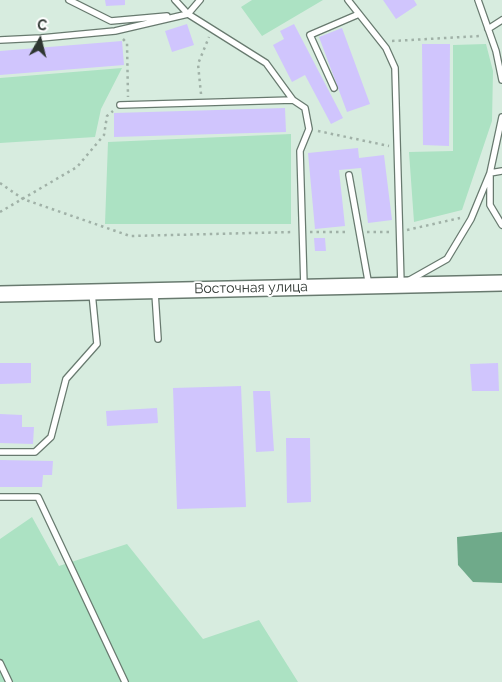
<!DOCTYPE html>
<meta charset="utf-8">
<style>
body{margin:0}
#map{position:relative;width:502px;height:682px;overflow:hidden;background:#d7ecdf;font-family:Raleway,sans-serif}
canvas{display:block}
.north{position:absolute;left:15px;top:15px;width:50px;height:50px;-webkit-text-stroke:4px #fff;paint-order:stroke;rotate:8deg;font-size:14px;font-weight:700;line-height:20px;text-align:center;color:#2e3631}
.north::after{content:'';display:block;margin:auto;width:18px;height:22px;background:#2e3631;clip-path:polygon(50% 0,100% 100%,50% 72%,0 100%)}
</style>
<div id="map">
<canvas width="502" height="682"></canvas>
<div class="north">С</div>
</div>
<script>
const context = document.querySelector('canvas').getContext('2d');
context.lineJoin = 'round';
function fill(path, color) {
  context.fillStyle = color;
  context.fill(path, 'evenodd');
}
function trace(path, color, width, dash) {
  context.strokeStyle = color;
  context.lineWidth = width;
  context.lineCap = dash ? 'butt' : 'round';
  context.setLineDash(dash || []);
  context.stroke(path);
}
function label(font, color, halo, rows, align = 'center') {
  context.font = font + ' Raleway,sans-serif';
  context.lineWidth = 4;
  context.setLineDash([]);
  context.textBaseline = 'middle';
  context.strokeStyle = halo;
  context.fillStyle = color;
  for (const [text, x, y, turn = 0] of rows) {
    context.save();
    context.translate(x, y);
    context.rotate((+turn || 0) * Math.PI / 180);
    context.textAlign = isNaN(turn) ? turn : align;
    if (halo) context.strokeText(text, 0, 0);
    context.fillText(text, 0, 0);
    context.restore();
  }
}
const green = new Path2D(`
 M252 0H323L262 36 241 7Z
 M486 44 493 71 492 121 462 210 414 222 409 152 453 151V45Z
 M122 68 101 109 95 137 0 143V78Z
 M291 134V224H105L108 142Z
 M32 517 59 566 127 544 203 639 259 620 298 682H0V539Z`);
const water = new Path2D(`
 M502 532V583L473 582 458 565 457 537Z`);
const building = new Path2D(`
 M105 0H125V5L106 6Z
 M383 0H414L417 5 396 19Z
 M187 24 194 45 172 52 165 31Z
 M294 24 343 118 331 124 305 75 292 82 273 45 284 39 280 31Z
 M342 28 370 104 347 112 319 37Z
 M122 41 124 65 0 75V51Z
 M422 44H450L449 146 423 145Z
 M285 108 286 132 114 137V113Z
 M358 148 359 158 384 155 392 220 368 223 361 168 339 170 345 226 315 229 308 153Z
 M314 238H325L326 251H315Z
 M0 363H31V383L0 384Z
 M498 363 499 391H472L470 364Z
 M241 386 246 507 177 509 173 388Z
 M253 391H270L274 451 256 452Z
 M157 408 158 423 107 426 106 411Z
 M0 414 22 415V427H34L33 444 0 443Z
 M286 438H310L311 502 287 503Z
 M0 460 53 461 52 475H43L42 487H0Z`);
const path = new Path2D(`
 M123 39 127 43 128 97
 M392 41 481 36
 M201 94 198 64 209 37
 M318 131 389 146
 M0 183 23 199 130 236 294 232
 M0 212 77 167 104 135 107 116 113 111
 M407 230 460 218
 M310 232H349
 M367 232H392`);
const lane = new Path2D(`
 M69 0 111 21 167 16
 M175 0 188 14
 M348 0 386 48 395 68 401 285
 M478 0 496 51 502 80
 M186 14H188L200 0
 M488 29 502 20
 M0 40 41 38 115 31 188 14 266 63 293 100 305 108 309 129 300 151 304 286
 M334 88 310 35 359 14
 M120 105 293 100
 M502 171 490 173V205L502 225
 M349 175 369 286
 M408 281 447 259 471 219 490 173 502 117
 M155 293 158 339
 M0 452H35L51 437 66 379 97 344 92 293
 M0 497H38L125 682
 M0 663 9 682`);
const secondary = new Path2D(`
 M0 294 502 283`);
const streetNames = [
 ["Восточная улица",251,288,-1]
];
fill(green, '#ace2c3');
fill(water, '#6faa8a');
fill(building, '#d0c5fd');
trace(lane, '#687a6f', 8);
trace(secondary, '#687a6f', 18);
trace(path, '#a0b1a7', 2.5, [2.5, 4]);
trace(lane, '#fff', 5.5);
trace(secondary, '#fff', 15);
label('14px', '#2e3631', '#fff', streetNames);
</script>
